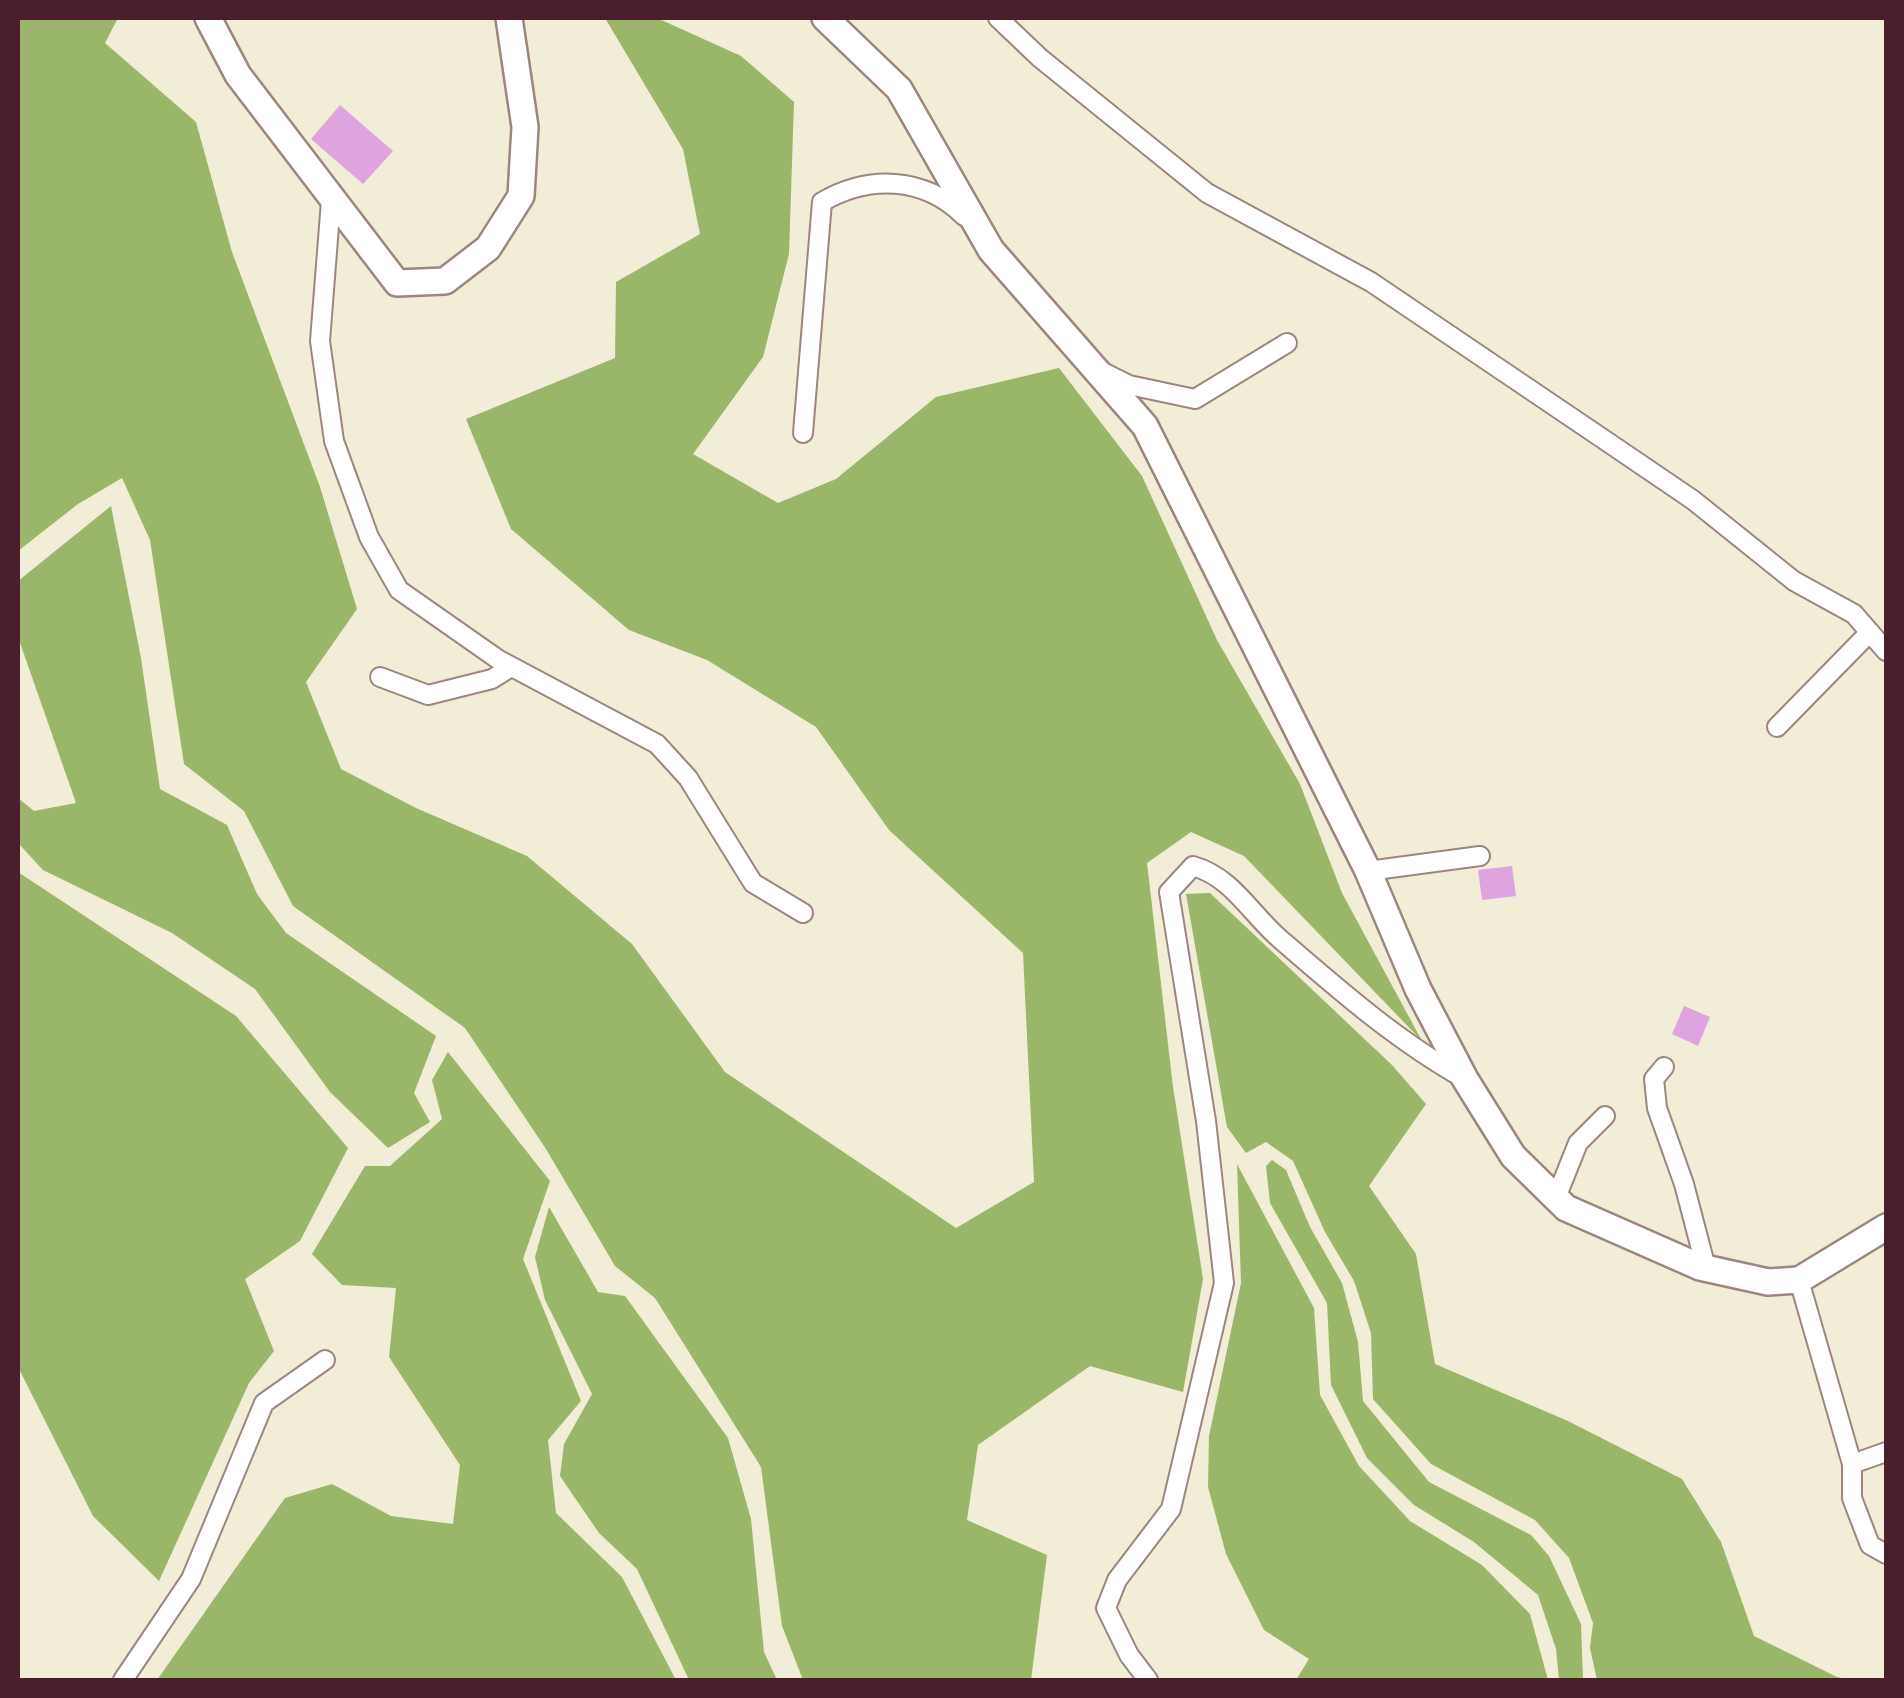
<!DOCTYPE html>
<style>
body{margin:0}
#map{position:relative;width:1904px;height:1698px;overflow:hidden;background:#f2edd6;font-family:Sriracha,sans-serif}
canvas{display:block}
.frame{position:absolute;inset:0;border:20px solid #4a1f2b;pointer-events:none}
</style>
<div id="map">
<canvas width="1904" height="1698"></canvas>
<div class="frame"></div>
</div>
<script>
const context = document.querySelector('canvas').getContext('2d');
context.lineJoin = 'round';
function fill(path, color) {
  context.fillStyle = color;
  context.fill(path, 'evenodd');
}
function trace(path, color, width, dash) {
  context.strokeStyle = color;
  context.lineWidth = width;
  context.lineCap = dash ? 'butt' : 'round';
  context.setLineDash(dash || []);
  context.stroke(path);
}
const forest = new Path2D(`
 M18 18H118L105 43 196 122 232 252 320 487 357 609 306 682 341 769 416 808 527 856 632 944 725 1072 956 1228 1034 1182 1023 953 889 830 816 727 707 660 629 630 511 529 466 419 615 358 616 282 700 234 683 149 605 18H657L741 56 794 102 789 254 763 357 693 454 778 503 836 479 936 397 1059 368 1142 476 1217 640 1300 784 1342 893 1422 1041 1244 856 1191 832 1147 863 1173 1087 1203 1279 1183 1392 1090 1366 978 1445 967 1520 1047 1555 1031 1680H803L782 1626 761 1467 655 1298 615 1266 546 1149 465 1028 293 906 244 811 184 764 150 540 122 478 78 504 18 551Z
 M111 506 141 658 160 789 227 825 257 894 286 933 436 1036 414 1093 430 1122 388 1148 330 1092 255 989 172 933 43 870 18 843V798L34 811 76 803 18 637V581Z
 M18 872 236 1016 348 1148 300 1241 245 1279 274 1351 249 1383 159 1581 93 1516 18 1367Z
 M1210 893 1392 1065 1426 1104 1369 1186 1416 1254 1435 1364 1568 1421 1682 1479 1721 1542 1754 1636 1837 1677 1852 1680H1597L1590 1648 1593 1623 1569 1558 1535 1520 1431 1464 1373 1399 1371 1333 1354 1281 1325 1232 1293 1161 1266 1142 1246 1153 1227 1127 1186 894Z
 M448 1052 550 1181 523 1259 581 1401 548 1440 556 1513 622 1577 676 1680H157L285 1498 332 1484 391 1516 453 1524 460 1465 389 1357 396 1288 342 1285 312 1254 365 1166H390L442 1119 432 1080Z
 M1272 1160 1286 1170 1310 1227 1342 1283 1358 1342 1363 1401 1429 1482 1531 1535 1549 1556 1581 1624 1583 1680H1559L1556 1649 1538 1595 1474 1542 1414 1505 1367 1458 1331 1385 1327 1303 1270 1203 1266 1166Z
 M1237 1164 1314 1308 1320 1395 1359 1466 1410 1521 1482 1565 1530 1614 1548 1680H1296L1309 1659 1264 1630 1226 1554 1208 1487 1209 1436 1241 1283Z
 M549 1207 598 1292 625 1296 728 1438 751 1519 764 1652 777 1680H689L637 1569 599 1533 560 1476 564 1444 592 1394 545 1300 535 1257Z`);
const building = new Path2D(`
 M340 105 393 151 363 184 311 139Z
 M1512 866 1516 896 1482 900 1478 870Z
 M1684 1006 1710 1017 1698 1046 1672 1034Z`);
const street = new Path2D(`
 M998 18 1040 58 1207 193 1371 282 1618 449 1693 500 1794 581 1854 614 1886 651
 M331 201 320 341 334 441 369 537 399 590 499 660 657 744 688 778 753 883 803 913
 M1103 372 1129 385 1195 399 1287 343
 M803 433 822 202C868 175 924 176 964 216
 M380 677 428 695 492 679 511 667
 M1777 727 1870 632
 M1368 871 1480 856
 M1664 1067 1654 1079 1657 1108 1684 1184 1706 1268
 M1556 1198 1578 1143 1605 1116
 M1799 1280 1852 1464V1498L1870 1545 1886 1554
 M1852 1464 1886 1452
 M123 1680 191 1579 264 1403 325 1360
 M1148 1680 1129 1655 1106 1608 1117 1580 1171 1509 1224 1283 1206 1121 1169 892 1193 866C1232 877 1250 913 1280 939 1339 990 1397 1041 1465 1079`);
const secondary = new Path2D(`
 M208 18 238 75 397 283 445 281 488 248 521 196 525 127 509 18
 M825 18 899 89 991 250 1145 426 1368 871 1418 989 1465 1079 1513 1156 1566 1208 1700 1267 1768 1282 1799 1280 1886 1227`);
fill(forest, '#9ab668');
fill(building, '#dea4e0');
trace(street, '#9e8680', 22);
trace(secondary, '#9e8680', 30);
trace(street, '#fff', 18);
trace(secondary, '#fff', 25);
</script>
